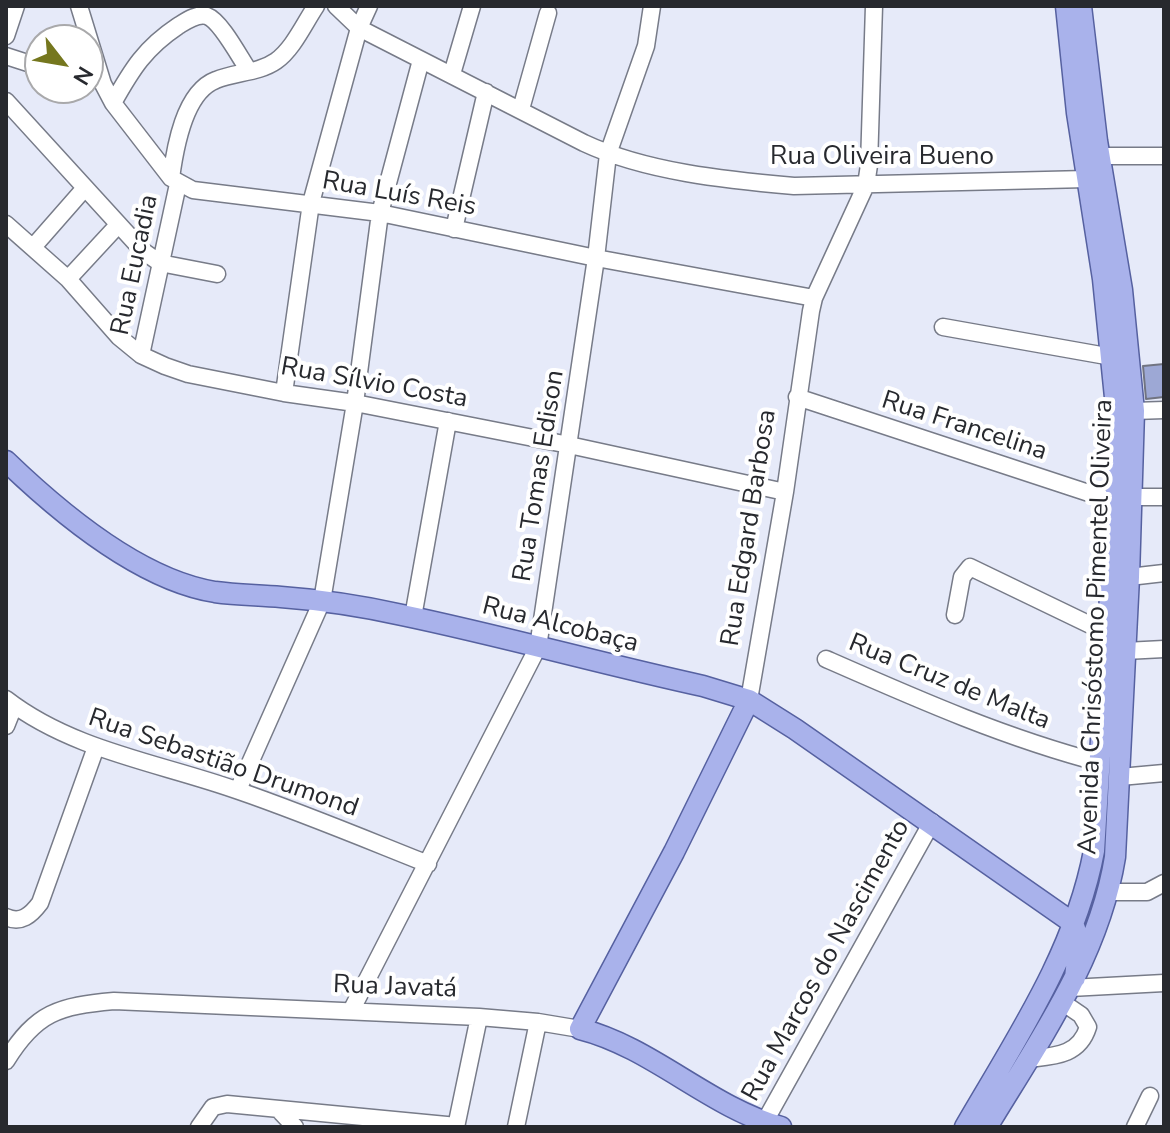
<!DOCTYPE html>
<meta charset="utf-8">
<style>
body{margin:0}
#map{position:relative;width:1170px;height:1133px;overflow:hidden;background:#e6eaf9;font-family:"Nunito Sans",sans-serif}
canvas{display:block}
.frame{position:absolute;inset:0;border:8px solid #27292e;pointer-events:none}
.north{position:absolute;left:24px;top:24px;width:80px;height:80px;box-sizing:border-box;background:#fff;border:2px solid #a9a9ab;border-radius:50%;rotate:121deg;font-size:22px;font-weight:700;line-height:32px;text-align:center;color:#27292e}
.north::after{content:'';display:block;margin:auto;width:28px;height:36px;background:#75771e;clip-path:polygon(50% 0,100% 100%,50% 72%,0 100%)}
</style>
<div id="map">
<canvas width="1170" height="1133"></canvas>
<div class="frame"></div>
<div class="north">N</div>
</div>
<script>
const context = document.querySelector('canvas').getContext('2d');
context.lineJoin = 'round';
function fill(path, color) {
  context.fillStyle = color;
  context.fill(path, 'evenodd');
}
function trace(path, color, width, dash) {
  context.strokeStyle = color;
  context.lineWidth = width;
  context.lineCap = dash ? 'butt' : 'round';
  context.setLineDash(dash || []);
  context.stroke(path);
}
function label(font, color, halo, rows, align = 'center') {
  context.font = font + ' "Nunito Sans",sans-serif';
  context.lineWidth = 8;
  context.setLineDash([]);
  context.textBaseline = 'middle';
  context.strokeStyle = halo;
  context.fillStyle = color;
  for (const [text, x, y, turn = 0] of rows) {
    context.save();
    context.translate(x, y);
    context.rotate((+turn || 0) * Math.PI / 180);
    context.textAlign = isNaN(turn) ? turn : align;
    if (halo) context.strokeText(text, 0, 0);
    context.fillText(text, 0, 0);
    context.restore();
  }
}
const building = new Path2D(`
 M1164 364V397L1146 399 1143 366Z`);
const minor = new Path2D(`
 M79 6 103 84 113 103 171 178 193 190 380 213 596 258 814 298
 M336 6 359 28 584 143C646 172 726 180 794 186L1087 179
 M6 36 16 6
 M6 56 40 67
 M452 74 472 6
 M6 101 143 251 160 263 217 274
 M113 103C132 69 145 48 178 26 186 21 197 13 207 16 221 21 240 58 249 71
 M521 109 548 13
 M1100 156H1164
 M171 178C175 148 184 92 216 80 235 72 259 73 276 61 293 49 304 24 316 6
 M6 224 68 279 119 337 141 355 165 366 188 374 284 393 355 403 569 445 785 492
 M454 229 486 92
 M34 246 84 189
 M68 279 118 225
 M943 327 1112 357
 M141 355 178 184
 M284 393 311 203 359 28 369 6
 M797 397 1116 502
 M1134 411 1164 410
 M1132 497H1164
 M1129 577 1164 573
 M955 615 962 577 970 567 1107 633
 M413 617 448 421
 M1125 651 1164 649
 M826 659C917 699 1005 738 1101 763
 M6 699C73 751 161 763 239 791 303 813 365 839 428 864
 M749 700 785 492 811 311 814 298 866 185 869 165 874 6
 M6 726 14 706
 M1120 777 1164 773
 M238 790 322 601 355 403 380 213 421 60
 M1109 892H1147L1164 883
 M6 917C21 924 31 915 40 903L96 747
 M1070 988 1164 983
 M351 1011 538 647 596 258 608 154 646 46 652 6
 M1028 1059C1054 1056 1079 1056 1088 1027L1081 1015 1062 1002
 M6 1061C36 1012 59 1006 114 1001L479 1017 538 1022 580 1029
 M278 1109 295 1127
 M764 1123 932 822
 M199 1127 213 1107 227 1104 457 1126
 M456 1127 479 1017
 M516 1127 538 1022
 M1135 1127 1150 1096`);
const major = new Path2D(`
 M6 461C59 512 140 580 215 592 237 595 259 595 281 597 322 600 362 606 402 615 503 636 602 664 703 686L749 700 795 729 1073 923 1079 940 1075 978
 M749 700 674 852 580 1029C652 1047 709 1107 781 1127
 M965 1127C1016 1039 1075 952 1094 851L1116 502 1117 417 1103 279 1077 113 1066 6
 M987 1127C1039 1041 1099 957 1115 857L1129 577 1134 411 1122 290 1097 141 1081 6`);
const streetNames = [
 ["Rua Oliveira Bueno",882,158],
 ["Rua Luís Reis",399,195,10],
 ["Rua Eucadia",136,265,-78],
 ["Rua Sílvio Costa",374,384,10],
 ["Rua Francelina",964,427,18],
 ["Rua Tomas Edison",540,476,-81],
 ["Rua Edgard Barbosa",750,528,-81],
 ["Rua Alcobaça",560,626,14],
 ["Avenida Chrisóstomo Pimentel Oliveira",1097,627,-88],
 ["Rua Cruz de Malta",949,683,22],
 ["Rua Sebastião Drumond",223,764,19],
 ["Rua Marcos do Nascimento",827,961,-61],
 ["Rua Javatá",395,988,2]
];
fill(building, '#9da8d5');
trace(building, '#717481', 2);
trace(minor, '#777b88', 19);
trace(major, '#5661a0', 23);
trace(minor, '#fff', 16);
trace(major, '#a9b2eb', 20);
label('26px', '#27292e', '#fff', streetNames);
</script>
